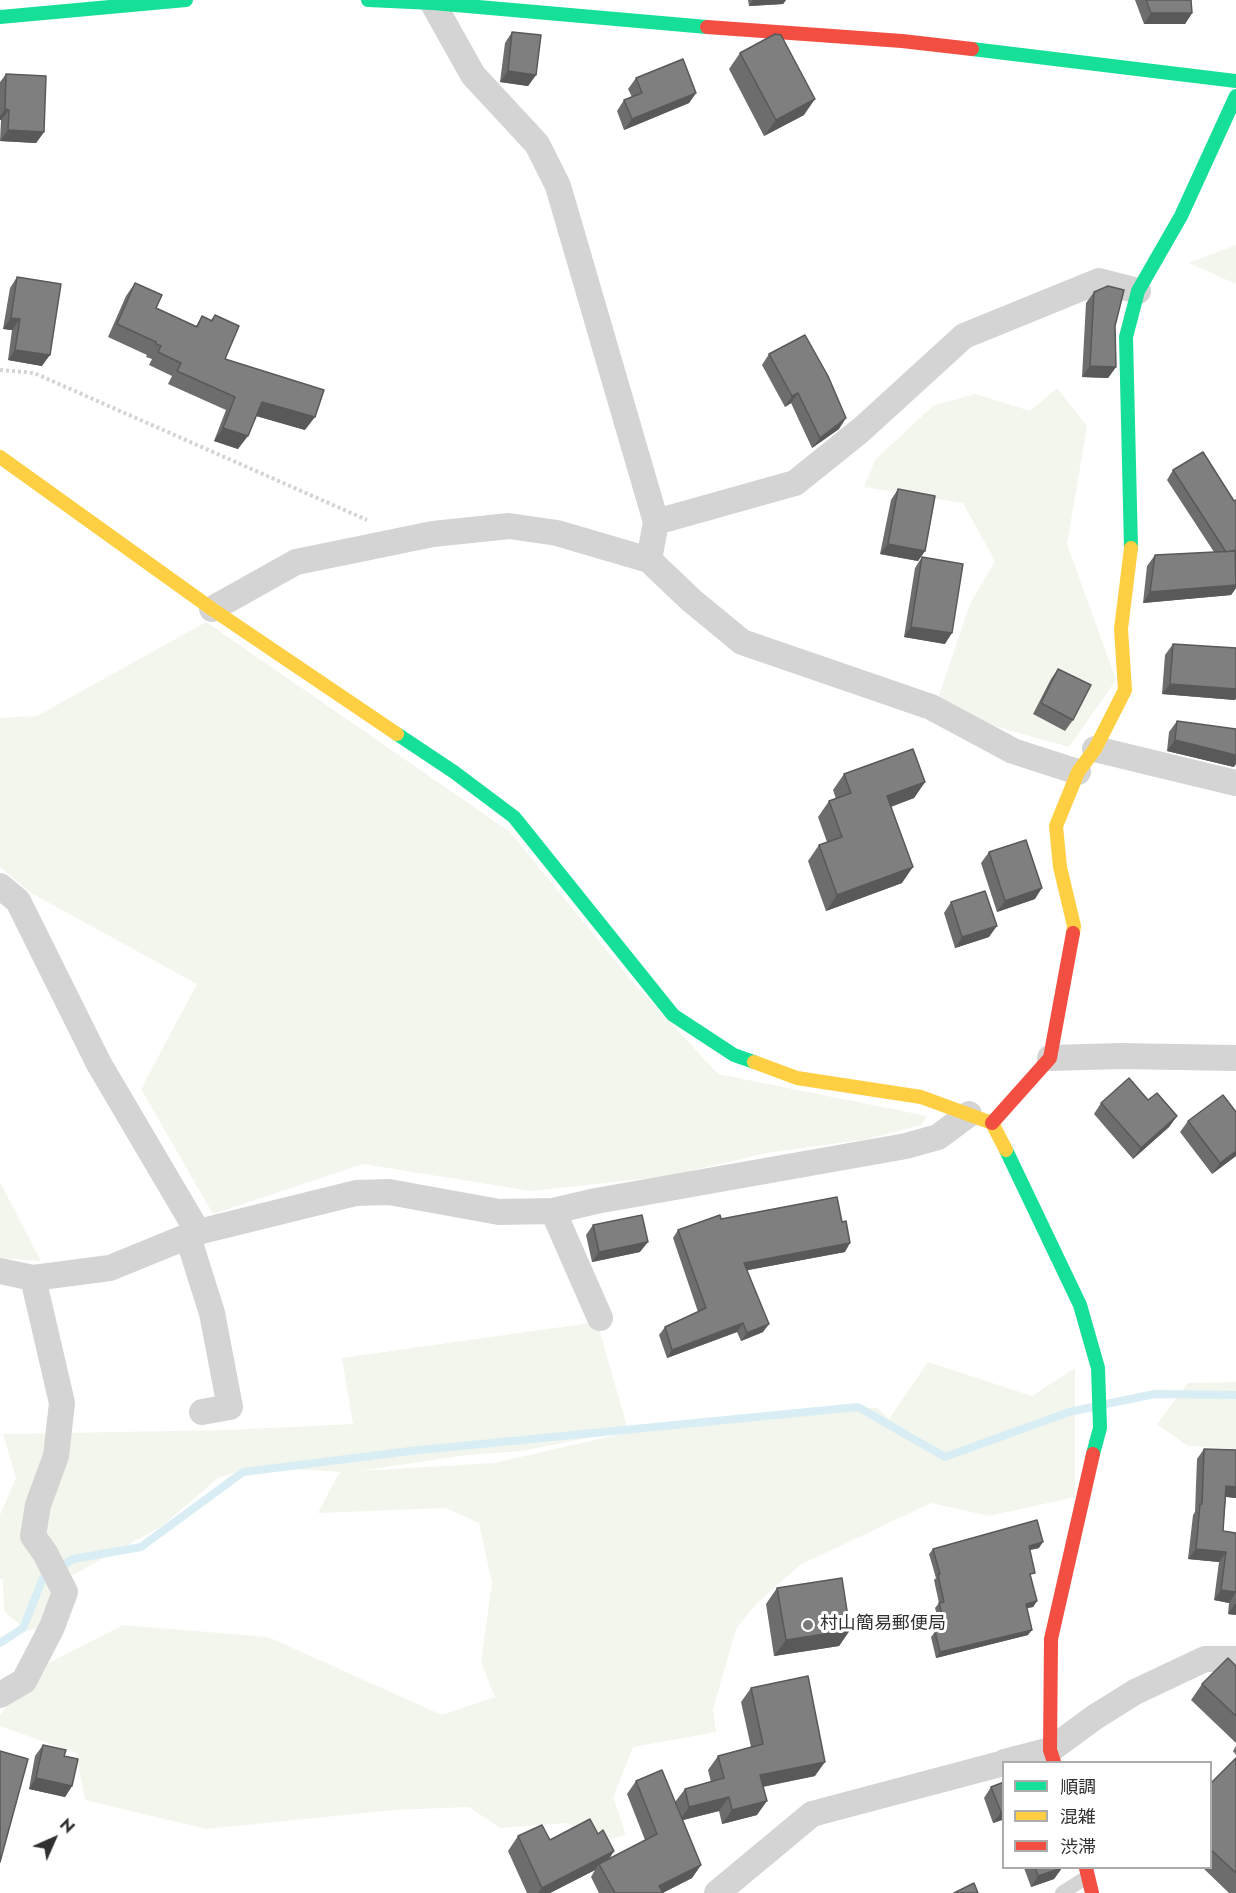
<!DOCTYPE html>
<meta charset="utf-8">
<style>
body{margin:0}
#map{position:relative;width:1236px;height:1893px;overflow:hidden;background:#fff;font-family:Jost,"Noto Sans JP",sans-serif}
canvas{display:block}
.legend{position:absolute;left:1002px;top:1761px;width:210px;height:108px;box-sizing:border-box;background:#fff;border:2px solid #acacac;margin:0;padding:8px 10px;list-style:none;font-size:18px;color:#303030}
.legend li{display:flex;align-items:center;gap:12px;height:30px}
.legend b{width:30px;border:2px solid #acacac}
.north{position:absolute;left:24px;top:1809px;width:60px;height:60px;-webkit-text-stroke:4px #fff;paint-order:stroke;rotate:45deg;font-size:16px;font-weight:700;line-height:24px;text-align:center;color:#303030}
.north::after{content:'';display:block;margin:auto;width:21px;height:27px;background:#303030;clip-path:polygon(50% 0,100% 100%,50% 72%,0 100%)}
</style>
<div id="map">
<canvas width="1236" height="1893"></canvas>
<ul class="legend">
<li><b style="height:8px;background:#16e098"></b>順調</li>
<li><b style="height:8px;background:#ffcf43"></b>混雑</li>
<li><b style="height:8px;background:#f24e42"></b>渋滞</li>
</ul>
<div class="north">N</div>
</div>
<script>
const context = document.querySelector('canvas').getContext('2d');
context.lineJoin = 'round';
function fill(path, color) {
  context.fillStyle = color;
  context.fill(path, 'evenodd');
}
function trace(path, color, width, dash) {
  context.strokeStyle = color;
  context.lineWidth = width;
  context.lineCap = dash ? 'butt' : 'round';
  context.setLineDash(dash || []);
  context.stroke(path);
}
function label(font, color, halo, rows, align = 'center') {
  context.font = font + ' Jost,"Noto Sans JP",sans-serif';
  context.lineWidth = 6;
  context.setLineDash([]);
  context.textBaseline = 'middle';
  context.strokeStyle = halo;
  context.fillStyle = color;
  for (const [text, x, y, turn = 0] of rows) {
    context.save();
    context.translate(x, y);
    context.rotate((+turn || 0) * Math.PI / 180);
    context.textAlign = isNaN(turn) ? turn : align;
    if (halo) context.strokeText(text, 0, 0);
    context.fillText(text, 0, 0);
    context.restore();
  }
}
const green = new Path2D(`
 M1236 245V284L1189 263Z
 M1057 388 1087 426 1067 544 1116 680 1069 747 969 719 939 696 970 604 995 561 963 503 864 487 875 460 934 405 976 394 1030 411Z
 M206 622 510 832 630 979 718 1074 927 1116 921 1125 868 1139 767 1153 669 1176 531 1191 363 1164 213 1214 141 1089 197 984 31 893 0 867V718L37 716Z
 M0 1182 41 1261 0 1258Z
 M597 1322 628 1430 521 1451 467 1455 359 1471 494 1463 638 1430 852 1408H877L889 1419 928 1362 1032 1396 1075 1368V1497L989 1516 931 1503 800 1565 755 1605 736 1629 713 1709 716 1732 633 1747 613 1797 626 1835 602 1841 567 1823 500 1828 469 1807 394 1810 206 1829 85 1800 76 1753 0 1726V1716L27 1674 123 1625 268 1637 442 1715 495 1697 481 1662 492 1583 479 1523 446 1508 318 1513 339 1473 343 1472 251 1467 218 1478 162 1526 64 1580 54 1622 28 1631 4 1611 3 1580 0 1578V1515L16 1478 3 1434 229 1430 353 1424 342 1358Z
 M1236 1382V1449L1188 1446 1157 1424 1188 1383Z`);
const stream = new Path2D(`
 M1106 1404 1155 1394 1236 1395
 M0 1643 23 1628 43 1578 73 1559 141 1547 243 1472 410 1451 858 1407 945 1457 1069 1412 1093 1407`);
const path = new Path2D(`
 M0 370 34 373 367 520`);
const lane = new Path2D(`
 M1062 1893 1087 1877`);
const street = new Path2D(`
 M431 0 473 75 537 144 558 186 656 522 649 560
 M656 522 795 483 861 430 964 336 1099 281 1138 291
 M212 609 296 562 433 534 509 526 557 533 649 560 691 600 742 642 931 707 1013 751 1078 772
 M1095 749 1236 783
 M0 886 18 901 99 1064 198 1232
 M1050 1058 1121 1056 1236 1058
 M553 1211 600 1318
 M188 1237 212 1313 230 1407 202 1412
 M0 1271 33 1278 110 1268 198 1232 356 1193 389 1192 499 1212 553 1211 596 1201 906 1146 938 1137 969 1114
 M0 1695 24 1681 52 1627 65 1592 45 1553 33 1536 38 1505 56 1456 62 1403 33 1278
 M1004 1762 1050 1750 1095 1717 1135 1692 1205 1659H1236
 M717 1893 812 1814 1004 1763`);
const fast = new Path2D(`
 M368 0 433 3 707 27
 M0 17 186 0
 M972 49 1236 81
 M1131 548 1126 337 1138 291 1181 216 1236 96
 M397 734 454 772 514 817 673 1015 734 1055 754 1062
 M1006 1150 1080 1305 1098 1368 1100 1428 1093 1454`);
const slow = new Path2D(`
 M0 457 212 609 397 734
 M1073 933 1074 926 1060 867 1056 826 1078 772 1095 749 1125 690 1121 629 1131 548
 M754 1062 797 1078 921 1097 992 1123 1006 1150`);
const jam = new Path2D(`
 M707 27 902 41 972 49
 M992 1123 1050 1058 1073 933
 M1054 1762 1050 1750 1051 1639 1093 1454
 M1086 1868 1092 1893`);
const wall = new Path2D(`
 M748 0H786L783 4 749 6Z
 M1135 0H1191L1192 13 1185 24H1144Z
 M512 32 536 75 528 86 500 82 505 43Z
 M740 53 804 115 764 136 729 69Z
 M6 74 44 132 36 143 0 141 1 120H0V82Z
 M636 78 696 93 689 103 624 130 617 111 624 100 632 97 628 89Z
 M17 277 42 366 8 360 12 330 3 329 10 288Z
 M135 283 156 308 196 326 202 316 211 320 215 315 225 359 305 430 256 416 238 449 214 441 226 410 168 384 172 376 149 365 152 359 146 357 147 355 108 337 126 296Z
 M1094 292 1115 326 1116 367 1108 378 1082 377 1086 303Z
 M769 354 839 429 812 448 791 403 785 407 762 365Z
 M1173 470 1234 501 1236 500V588L1231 595 1143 603 1147 566 1155 555 1214 552 1167 480Z
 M898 489 925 551 918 561 880 554 891 500Z
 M922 557 945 644 904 637 915 568Z
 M1173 644 1236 648V698L1235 700 1162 694 1165 655Z
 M1058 669 1073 720 1065 731 1033 714 1051 679Z
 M1177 721 1234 767 1167 751 1169 732Z
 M844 774 925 782 914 798 891 807 902 883 826 911 808 861 819 845 827 842 818 817 829 801 836 799 833 790Z
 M989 852 1035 899 997 912 981 863Z
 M951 902 989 937 955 948 944 913Z
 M1148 1100 1177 1116 1169 1127 1133 1159 1094 1114 1101 1103Z
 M1188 1121 1236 1156 1212 1174 1180 1132Z
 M721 1219 845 1252 747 1270 763 1332 741 1341 737 1332 667 1358 659 1335 665 1327 698 1312 673 1238 678 1230Z
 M593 1225 640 1252 592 1262 586 1235Z
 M1204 1449 1236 1450V1498L1226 1497 1223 1531 1236 1533V1615L1228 1614 1229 1603 1214 1600 1219 1562 1188 1559 1193 1515 1195 1512 1197 1459Z
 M1039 1548 1030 1550 1031 1579 1037 1601 1033 1607 1027 1608 1028 1635 936 1658 931 1637 935 1632 941 1630 935 1608 939 1603 934 1580 936 1578 929 1554 933 1549Z
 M777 1588 850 1630 839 1646 774 1656 766 1604Z
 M1236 1666V1743L1191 1700 1202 1684Z
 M751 1688 815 1776 763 1787 757 1815 722 1824 719 1811 683 1820 701 1865 692 1878 663 1893H599L591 1877 595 1870 550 1893H527L508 1851 518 1836 550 1840 598 1834 614 1851 609 1859 645 1840 627 1794 636 1781 675 1802 685 1789 711 1782 708 1770 718 1756 751 1747 741 1702Z
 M43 1745 64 1756 72 1786 65 1797 29 1789 35 1756Z
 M1236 1746V1755L1233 1751Z
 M1236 1758V1893H1229L1203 1868H1210V1784Z
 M1004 1782V1826L1002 1820 993 1823 984 1798 991 1787Z
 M1024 1868H1062L1054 1879 1031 1887Z`);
const shadedWall = new Path2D(`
 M753 0H786L783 4 749 6Z
 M1151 13H1192L1185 24H1144Z
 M508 71 536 75 528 86 500 82Z
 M696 93 689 103 624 130 632 119Z
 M815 99 804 115 764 136 776 120Z
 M5 109 9 110 1 120H0V116Z
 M8 130 44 132 36 143 0 141Z
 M11 318 20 319 12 330 3 329Z
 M15 350 50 355 42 366 8 360Z
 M1090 366 1116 367 1108 378 1082 377Z
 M798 393 791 403 785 407 792 396Z
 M262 402 315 417 305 430 253 415Z
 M846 418 839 429 812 448 820 438Z
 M223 428 248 436 238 449 214 441Z
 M888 544 925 551 918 561 880 554Z
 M1236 585V588L1231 595 1143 603 1150 592Z
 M911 627 952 633 945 644 904 637Z
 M1170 684 1236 689V698L1235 700 1162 694Z
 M1175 740 1236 755V764L1234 767 1167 751Z
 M925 782 914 798 876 812 887 796Z
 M913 867 902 883 826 911 837 895Z
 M1042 888 1035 899 997 912 1005 901Z
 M997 926 989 937 955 948 962 937Z
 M1177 1116 1169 1127 1133 1159 1141 1148Z
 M1236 1151V1156L1212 1174 1220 1163Z
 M648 1242 640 1252 592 1262 599 1252Z
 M850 1243 845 1252 738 1272 744 1263Z
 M743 1323 737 1332 667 1358 672 1350Z
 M769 1324 763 1332 741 1341 747 1333Z
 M1226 1486 1236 1487V1498L1219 1496Z
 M1043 1542 1039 1548 1025 1551 1029 1546Z
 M1196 1549 1226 1552 1219 1562 1188 1559Z
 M1221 1590 1236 1592 1229 1603 1214 1600Z
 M1037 1601 1033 1607 1022 1609 1026 1604Z
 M1235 1604H1236V1615L1228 1614Z
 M850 1630 839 1646 774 1656 786 1640Z
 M1032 1630 1028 1635 936 1658 940 1652Z
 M825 1762 815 1776 750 1789 760 1775Z
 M36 1778 72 1786 65 1797 29 1789Z
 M729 1797 719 1811 679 1821 689 1807Z
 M767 1801 757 1815 722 1824 732 1810Z
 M1004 1811V1817L1002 1820 993 1823 1001 1812Z
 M614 1851 604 1866 599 1864 595 1870 550 1893H538L542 1888Z
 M701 1865 692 1878 662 1893 659 1886Z
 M1062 1868 1054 1879 1031 1887 1038 1876Z`);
const building = new Path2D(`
 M1146 0H1191L1192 13H1151Z
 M512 32 541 35 536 75 508 71Z
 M775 34 781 35 815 99 776 120 740 53Z
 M683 59 696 93 632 119 624 100 642 93 636 78Z
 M6 74 46 76 44 132 8 130 9 110 5 109Z
 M17 277 61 284 50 355 15 350 20 319 11 318Z
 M135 283 162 295 156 308 197 327 202 316 212 321 215 315 239 326 225 359 324 390 315 417 262 402 248 436 223 428 235 397 177 371 181 363 158 352 161 346 156 344V342L117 324Z
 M1108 286 1124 290 1115 326 1116 367 1090 366 1094 292Z
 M805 335 828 376 846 418 820 438 798 393 792 396 769 354Z
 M1203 452 1234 501 1236 500V550L1226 552 1173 470Z
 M898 489 935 496 925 551 888 544Z
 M1235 551 1236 585 1150 592 1155 555Z
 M922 557 963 564 952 633 911 627Z
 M1173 644 1236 648V689L1170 684Z
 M1058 669 1091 685 1073 720 1041 703Z
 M1177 721 1236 729V755L1175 740Z
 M913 749 925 782 887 796 913 867 837 895 819 845 842 837 829 801 851 793 844 774Z
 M1026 840 1042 888 1005 901 989 852Z
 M985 891 997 926 962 937 951 902Z
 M1129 1078 1148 1100 1157 1093 1177 1116 1141 1148 1101 1103Z
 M1223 1095 1236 1112V1151L1220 1163 1188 1121Z
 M837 1197 842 1222 846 1221 850 1243 744 1263 769 1324 747 1333 743 1323 672 1350 665 1327 706 1308 678 1230 720 1215 721 1219Z
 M642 1215 648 1242 599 1252 593 1225Z
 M1204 1449 1236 1450V1487L1226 1486 1223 1531 1236 1533V1592L1221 1590 1226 1552 1196 1549 1200 1504H1202Z
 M1037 1520 1043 1542 1029 1546 1035 1573 1030 1574 1037 1601 1026 1604 1032 1630 940 1652 935 1632 946 1629 939 1603 944 1602 938 1575 940 1574 933 1549Z
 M842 1578 850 1630 786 1640 777 1588Z
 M1228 1658 1236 1666V1716L1202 1684Z
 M808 1676 825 1762 760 1775 767 1801 732 1810 729 1797 689 1807 685 1789 724 1778 718 1756 763 1744 751 1688Z
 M43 1745 66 1750 64 1756 78 1759 72 1786 36 1778Z
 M0 1751 28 1759 0 1862Z
 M1236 1758V1873L1210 1849V1784Z
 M662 1770 701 1865 659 1886 663 1893H615L599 1864 657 1834 636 1781Z
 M1004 1782V1811L1001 1812 991 1787Z
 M590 1819 598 1834 603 1830 614 1851 542 1888 518 1836 542 1825 550 1840Z
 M1035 1868H1062L1038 1876Z
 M974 1883 978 1893H954Z`);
const markers = [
 [808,1625,6,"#787878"]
];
const poiNames = [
 ["村山簡易郵便局",820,1625]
];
fill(green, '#f3f6ec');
trace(stream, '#d8eef4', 8);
trace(path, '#d4d4d4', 4, [3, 3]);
trace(lane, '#d4d4d4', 14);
trace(street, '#d4d4d4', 26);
trace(fast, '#16e098', 14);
trace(slow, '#ffcf43', 14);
trace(jam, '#f24e42', 14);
fill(wall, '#6d6d6d');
fill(shadedWall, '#595959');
fill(building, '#7f7f7f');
trace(building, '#595959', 1.5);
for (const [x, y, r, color] of markers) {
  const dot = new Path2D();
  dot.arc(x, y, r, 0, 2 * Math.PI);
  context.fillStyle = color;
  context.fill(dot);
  trace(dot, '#fff', 2);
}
label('18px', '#303030', '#fff', poiNames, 'left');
</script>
